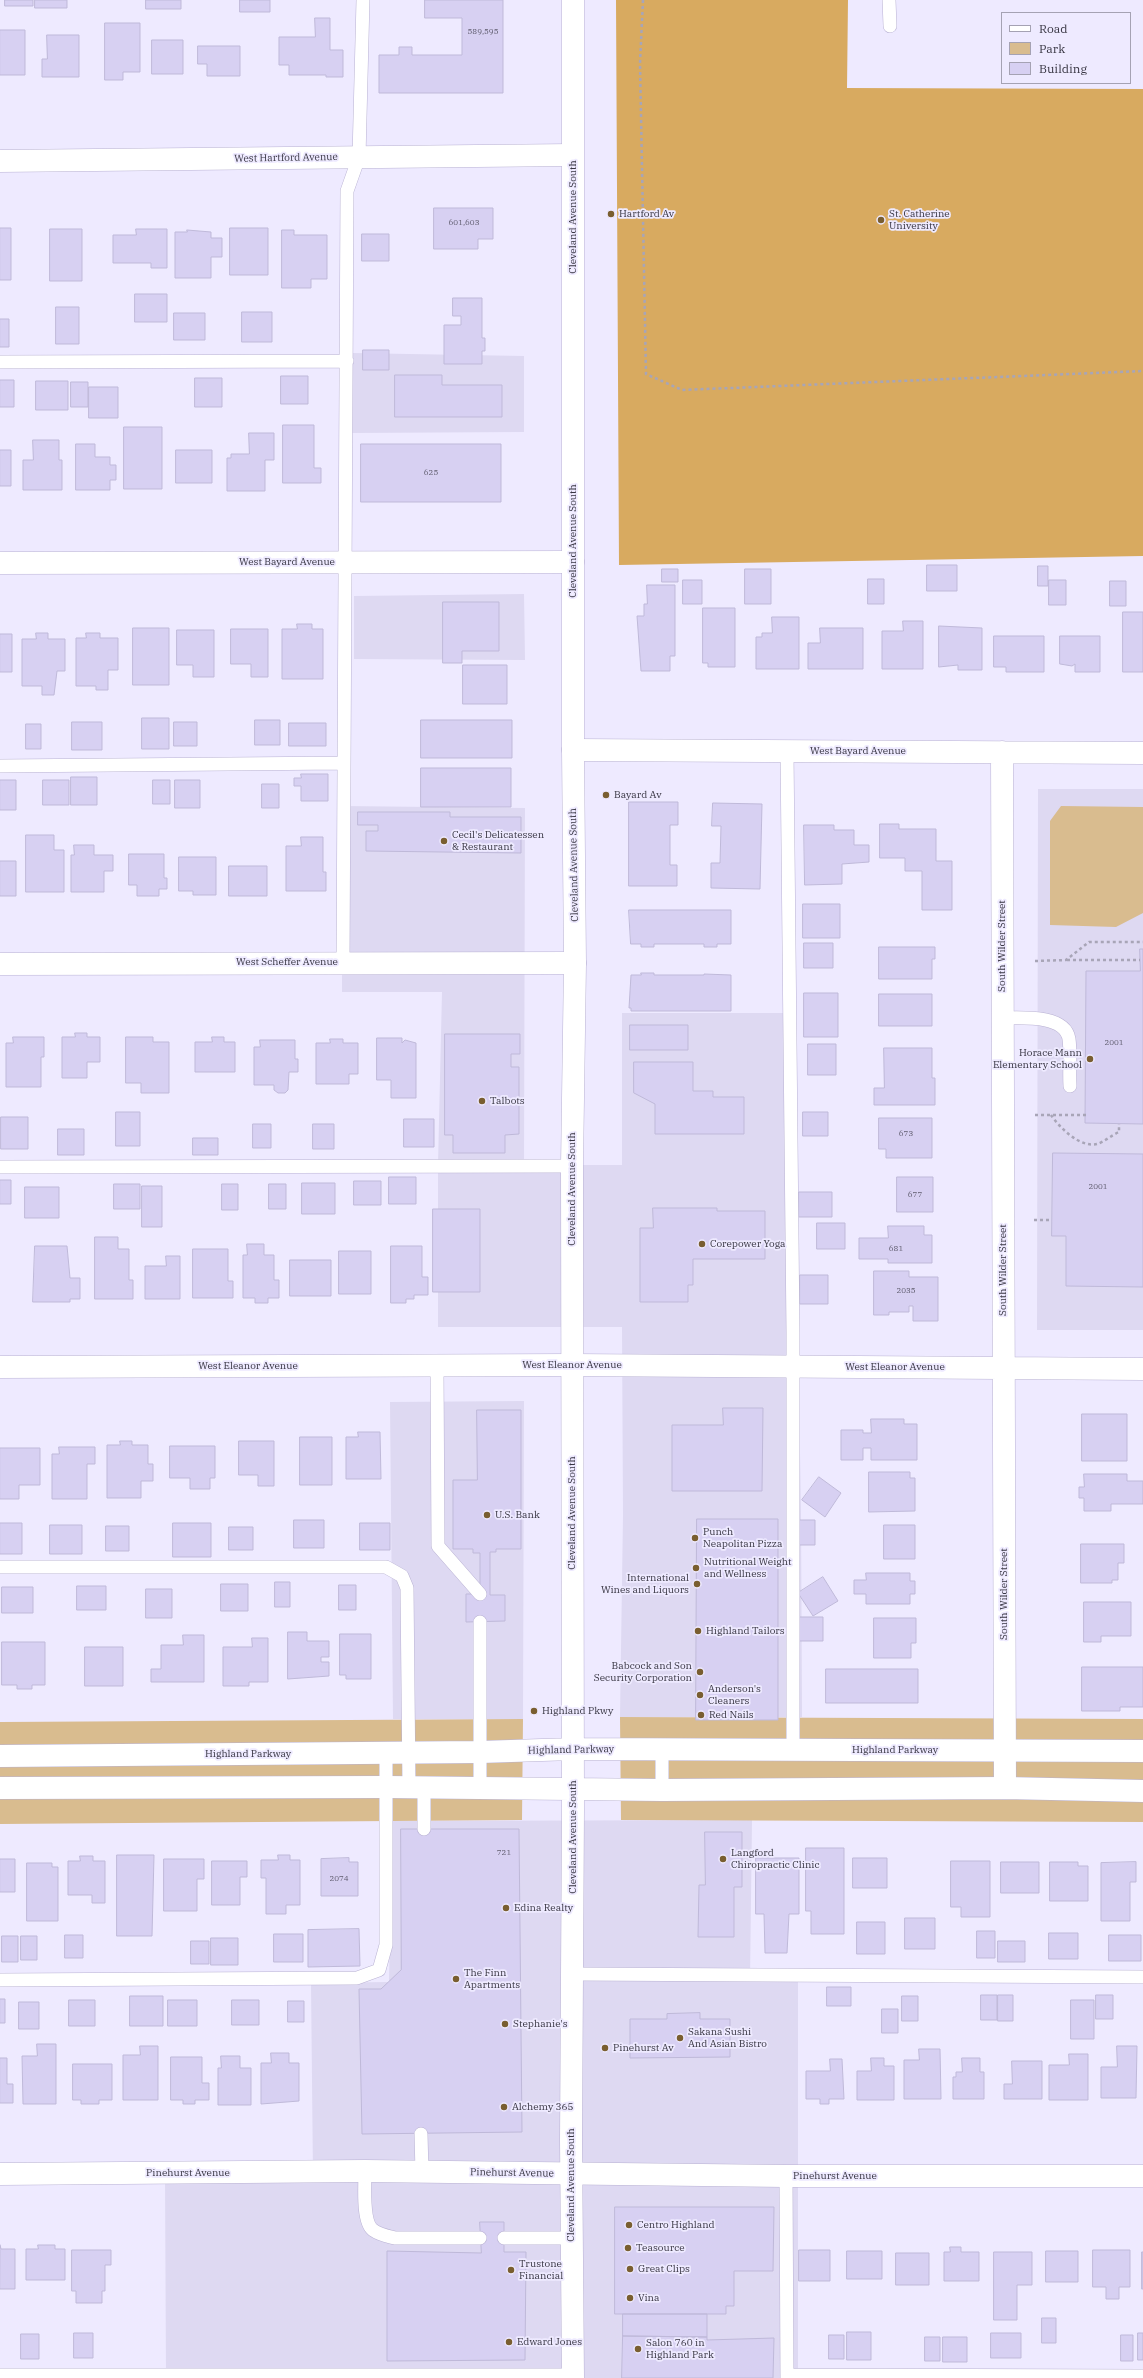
<!DOCTYPE html>
<style>
body{margin:0}
#map{position:relative;width:1143px;height:2378px;overflow:hidden;background:#eeeaff;font-family:"IBM Plex Serif",serif}
canvas{display:block}
.legend{position:absolute;left:1001px;top:12px;width:130px;height:72px;box-sizing:border-box;background:#eeeaff;border:1px solid #a5a2b3;margin:0;padding:5px 7px;list-style:none;font-size:12px;color:#373542}
.legend li{display:flex;align-items:center;gap:8px;height:20px}
.legend b{width:20px;border:1px solid #a5a2b3}
</style>
<div id="map">
<canvas width="1143" height="2378"></canvas>
<ul class="legend">
<li><b style="height:5px;background:#fff"></b>Road</li>
<li><b style="height:11px;background:#d9bc8f"></b>Park</li>
<li><b style="height:11px;background:#d7d0f2"></b>Building</li>
</ul>
</div>
<script>
const context = document.querySelector('canvas').getContext('2d');
context.lineJoin = 'round';
function fill(path, color) {
  context.fillStyle = color;
  context.fill(path, 'evenodd');
}
function trace(path, color, width, dash) {
  context.strokeStyle = color;
  context.lineWidth = width;
  context.lineCap = dash ? 'butt' : 'round';
  context.setLineDash(dash || []);
  context.stroke(path);
}
function label(font, color, halo, rows, align = 'center') {
  context.font = font + ' "IBM Plex Serif",serif';
  context.lineWidth = 3.5;
  context.setLineDash([]);
  context.textBaseline = 'middle';
  context.strokeStyle = halo;
  context.fillStyle = color;
  for (const [text, x, y, turn = 0] of rows) {
    context.save();
    context.translate(x, y);
    context.rotate((+turn || 0) * Math.PI / 180);
    context.textAlign = isNaN(turn) ? turn : align;
    if (halo) context.strokeText(text, 0, 0);
    context.fillText(text, 0, 0);
    context.restore();
  }
}
const built = new Path2D(`
 M352 353 524 356V432L352 433Z
 M524 594 525 660 354 659V596Z
 M1038 789H1143V1330H1037Z
 M342 806 525 808 524 1165H622V1013H793L801 1515 802 1717H620L623 1515 622 1327H438V1165L442 992H342Z
 M524 1401 523 1719H393L390 1402Z
 M752 1820 750 1979H798V2378H166L165 2175 313 2177 311 1983 389 1982 392 1821Z`);
const green = new Path2D(`
 M1061 806 1143 807V913L1116 927 1050 925V821Z
 M620 1717 1143 1719V1822L621 1820Z
 M523 1719 522 1820 0 1824V1722Z`);
const forest = new Path2D(`
 M616 0H848L847 88 1143 89V556L619 565Z`);
const building = new Path2D(`
 M5 0H33V6H5Z
 M35 0H67V8H35Z
 M146 0H181V9H146Z
 M240 0H270V12H240Z
 M425 0H503V93H379V55H399V47H412V55H462V18H425Z
 M315 18H330V50H343V77H326V75H289V65H279V37H315Z
 M105 23H140V72H123V80H105Z
 M0 30H25V75H0Z
 M47 35H79V77H42V59H47Z
 M152 40H183V74H152Z
 M198 46H240V76H207V64H198Z
 M434 208H493V239H478V249H434Z
 M0 228H11V280H0Z
 M230 228H268V275H230Z
 M50 229H82V281H50Z
 M136 229H167V268H151V263H113V235H136Z
 M187 230 211 232V238H222V257H211V278H175V232H187Z
 M282 230H294V235H327V279H311V288H282Z
 M362 234H389V261H362Z
 M135 294H167V322H135Z
 M453 298H482V338H485V351H482V364H444V325H461V316H453Z
 M56 307H79V344H56Z
 M242 312H272V342H242Z
 M174 313H205V340H174Z
 M0 319H9V347H0Z
 M363 350H389V370H363Z
 M395 375H442V385H502V417H395Z
 M281 376H308V404H281Z
 M195 378H222V407H195Z
 M0 380H14V407H0Z
 M36 381H68V410H36Z
 M71 382H88V407H71Z
 M89 387H118V418H89Z
 M283 425H314V468H321V483H283Z
 M124 427H162V489H124Z
 M249 433H274V460H265V491H227V458H231V454H249Z
 M33 440H59V460H62V490H23V460H33Z
 M76 444H95V457H110V465H116V480H110V490H76Z
 M361 444H501V502H361Z
 M0 450H11V486H0Z
 M176 450H212V483H176Z
 M927 565H957V591H927Z
 M1038 566H1048V586H1038Z
 M662 569H678V582H662Z
 M745 569H771V604H745Z
 M868 579H884V604H868Z
 M683 580H702V604H683Z
 M1049 580H1066V605H1049Z
 M1110 581H1126V606H1110Z
 M647 585H675V656H670V671H641L637 616H644V604H647Z
 M443 602H499V651H462V663H443Z
 M703 608H735V667H708V663H703Z
 M1123 612H1143V672H1123Z
 M772 617H799V669H756V637H762V633H772Z
 M903 621H923V669H882V631H903Z
 M297 624H312V629H323V679H282V629H297Z
 M939 626 982 628V670H958V665L939 667Z
 M133 628H169V685H133Z
 M820 628H863V669H808V643H820Z
 M231 629H268V677H251V664H231Z
 M177 630H214V677H193V665H177Z
 M36 633H48V639H65V671H57L54 695H42V686H22V639H36Z
 M86 633H100V638H118V670H108V690H96V686H76V638H86Z
 M0 634H12V672H0Z
 M994 636H1044V672H1006V667H994Z
 M1060 636H1100V672H1075V664L1072 666 1060 664Z
 M463 665H507V704H463Z
 M142 718H169V749H142Z
 M255 720H280V745H255Z
 M421 720H512V758H421Z
 M72 722H102V750H72Z
 M174 722H197V746H174Z
 M289 723H326V746H289Z
 M26 724H41V749H26Z
 M421 768H511V807H421Z
 M301 774H328V801H301V786H294V778H301Z
 M71 777H97V805H71Z
 M0 780H16V810H0Z
 M43 780H69V805H43Z
 M153 780H170V804H153Z
 M175 780H200V808H175Z
 M262 784H279V808H262Z
 M629 802H678V825H670V865H677V886H629Z
 M713 803 762 804 760 889 711 888V863H720L721 826H712Z
 M358 812H450V817H521V853L366 851V831H378V825H358Z
 M880 824H899V829H936V861H952V910H922V871H905V858H880Z
 M804 825H834V830H854V845H869V862L842 864V884L805 885Z
 M26 835H54V850H64V892H26Z
 M301 837H323V872H326V891H286V846H301Z
 M74 845H94V855H113V871H104V892H71V855H74Z
 M129 854H164V878H167V889H159V896H137V885H129Z
 M179 857H216V895H193V891H179Z
 M0 861H16V896H0Z
 M229 866H267V896H229Z
 M803 904H840V938H803Z
 M629 910H731V944H717V947H704V944H654V947H641V944H631Z
 M804 943H833V968H804Z
 M879 947H935V959H932V979H879Z
 M1140 949H1143V1124L1085 1123 1086 971H1140Z
 M641 973H654V975H704V974L731 975V1011H631V1008H629L631 975H641Z
 M804 993H838V1037H804Z
 M879 994H932V1026H879Z
 M630 1025H688V1050H630Z
 M75 1033H87V1037H100V1062H87V1078H62V1037H75Z
 M445 1034H520V1054H511V1067H519V1134L505 1135V1153H453V1135H445Z
 M13 1037H44V1057H41V1087H6V1043H13Z
 M126 1037H153V1042H169V1093H141V1083H126Z
 M212 1037H224V1042H235V1072H195V1042H212Z
 M377 1038H402V1043L405 1040 416 1043V1098H391V1080H377Z
 M330 1039H343V1043H358V1074H349V1084H316V1043H330Z
 M260 1040H295V1059H298V1072H289L288 1090 285 1093H278L274 1090V1085H254V1047H260Z
 M808 1044H836V1075H808Z
 M884 1048H932V1078H935V1105H874V1088H884Z
 M634 1062H693V1091H713V1097H744V1134H655V1104L634 1093Z
 M116 1112H140V1146H116Z
 M803 1112H828V1136H803Z
 M1 1117H28V1149H1Z
 M879 1118H932V1158H886V1149H879Z
 M404 1119H434V1147H404Z
 M253 1124H271V1148H253Z
 M313 1124H334V1149H313Z
 M58 1129H84V1155H58Z
 M193 1138H218V1155H193Z
 M1053 1153 1143 1154V1287L1066 1286V1236H1052Z
 M389 1177H416V1204H389Z
 M897 1177H933V1212H897Z
 M0 1180H11V1204H0Z
 M354 1181H381V1205H354Z
 M302 1183H335V1214H302Z
 M114 1184H140V1209H114Z
 M222 1184H238V1210H222Z
 M269 1184H286V1209H269Z
 M142 1186H162V1227H142Z
 M25 1187H59V1218H25Z
 M799 1192H832V1217H799Z
 M653 1208H717V1211H765V1259H693V1285H688V1302H640V1228H653Z
 M433 1209H480V1292H433Z
 M817 1223H845V1249H817Z
 M888 1226H924V1235H932V1263H888V1259H859V1238H888Z
 M95 1237H118V1249H129V1280H133V1299H95Z
 M247 1244H264V1255H274V1280H279V1298H268V1303H255V1298H243V1255H247Z
 M35 1246H67L70 1278H80V1299H70V1302H33Z
 M391 1246H422V1277H428V1295H414V1299H406V1303H391Z
 M193 1249H228V1281H233V1298H193Z
 M339 1251H371V1294H339Z
 M166 1256H180V1299H145V1266H166Z
 M290 1260H331V1296H290Z
 M874 1271H909V1277H938V1321H913V1306H909V1312H889V1315H874Z
 M800 1275H828V1304H800Z
 M723 1408H763L762 1491H672V1425H723Z
 M477 1410H521V1549H496V1552H490V1595H505V1621L466 1622V1594H480V1553H473V1549H453V1480H477Z
 M1082 1414H1127V1461H1082Z
 M871 1419H904V1424H917V1460H871V1448H863V1460H841V1430H863V1433H871Z
 M358 1432H380L381 1479H346V1437H358Z
 M300 1437H332V1485H300Z
 M120 1441H132V1445H148V1464H153V1481H141V1498H107V1445H120Z
 M239 1441H274V1486H258V1475H239Z
 M170 1446H215V1478H210V1489H190V1478H170Z
 M59 1447H95V1464H87V1499H52V1454H59Z
 M0 1448H40V1485H19V1499H0Z
 M869 1472H910V1478H915V1511L869 1512Z
 M1084 1474H1127V1481H1143V1504H1111V1511H1084V1498H1079V1487H1084Z
 M819 1477 841 1493 825 1517 802 1500Z
 M697 1519H778V1720H696Z
 M294 1520H324V1548H294Z
 M799 1520H815V1545H799Z
 M0 1523H22V1554H0Z
 M173 1523H211V1557H173Z
 M360 1523H390V1550H360Z
 M50 1525H82V1554H50Z
 M884 1525H915V1559H884Z
 M106 1526H129V1551H106Z
 M229 1527H253V1550H229Z
 M1081 1544H1124V1563H1118V1580H1112V1583H1081Z
 M866 1573H910V1581H915V1594H910V1604H866V1594H854V1580H866Z
 M823 1577 838 1601 813 1616 798 1593Z
 M275 1582H290V1607H275Z
 M221 1584H248V1611H221Z
 M339 1585H356V1610H339Z
 M77 1586H106V1610H77Z
 M2 1587H33V1613H2Z
 M146 1589H172V1618H146Z
 M1084 1602H1131V1636H1101V1642H1084Z
 M798 1617H823V1641H798Z
 M874 1618H916V1643H911V1658H874Z
 M288 1632H307V1641H329V1657H321V1662H329V1676L288 1679Z
 M340 1634H371V1679H346V1675H340Z
 M183 1635H204V1682H151V1669H161V1645H183Z
 M252 1638H268V1682H249V1686H223V1647H252Z
 M2 1642H45V1685H32V1689H17V1685H2Z
 M85 1647H123V1686H85Z
 M1082 1667H1143V1707H1120V1711H1082Z
 M826 1669H918V1703H826Z
 M401 1829H519L522 2132 362 2134 359 1989H381L401 1970Z
 M705 1832H742V1887H734V1937H698L699 1885H705Z
 M806 1848H844V1934H811V1911H806Z
 M117 1855H154L152 1936H117Z
 M278 1855H290V1860H300V1905H286V1914H266V1878H261V1860H278Z
 M80 1856H93V1861H105V1903H92V1895H68V1861H80Z
 M349 1858V1862H358V1896H321V1859Z
 M756 1858H799V1914H789L787 1953H765L764 1914H756Z
 M853 1858H887V1888H853Z
 M0 1859H15V1892H0Z
 M164 1859H204V1879H197V1911H164Z
 M212 1861H247V1877H240V1905H212Z
 M951 1861H990V1917H961V1907H951Z
 M1001 1862H1039V1893H1001Z
 M1050 1862H1078V1866H1088V1901H1050Z
 M1136 1862V1882H1130V1921H1101V1863Z
 M27 1863H52V1867H58V1921H27Z
 M905 1918H935V1949H905Z
 M857 1922H885V1954H857Z
 M359 1929 360 1966 308 1967V1930Z
 M977 1931H995V1958H977Z
 M1049 1933H1078V1959H1049Z
 M274 1934H303V1962H274Z
 M65 1935H83V1958H65Z
 M1109 1935H1141V1961H1109Z
 M2 1936H18V1962H2Z
 M21 1936H37V1960H21Z
 M211 1938H238V1965H211Z
 M191 1941H209V1964H191Z
 M998 1941H1025V1962H998Z
 M827 1987H851V2006H827Z
 M981 1995H997V2020H981Z
 M998 1995H1013V2021H998Z
 M1096 1995H1113V2019H1096Z
 M130 1996H163V2026H130Z
 M902 1996H918V2021H902Z
 M0 1999H5V2023H0Z
 M69 2000H95V2026H69Z
 M168 2000H197V2026H168Z
 M232 2000H259V2025H232Z
 M1071 2000H1094V2039H1071Z
 M288 2001H304V2022H288Z
 M19 2002H39V2029H19Z
 M882 2009H898V2033H882Z
 M700 2013V2019H730V2057L630 2058V2019H667V2014Z
 M37 2044H56V2104H23L22 2056H37Z
 M140 2046H158V2100H123V2055H140Z
 M1117 2046H1137L1136 2098H1101V2067H1117Z
 M919 2049H940L941 2099H904V2060H919Z
 M271 2053H289V2063H299V2101L261 2104V2063H271Z
 M1069 2054H1088V2100H1049V2065H1069Z
 M221 2056H240V2068H251V2105H218V2068H221Z
 M171 2057H202V2083H209V2100H195V2104H183V2100H171Z
 M0 2058H7V2084H13V2103H0Z
 M871 2058H884V2066H894V2100H857V2071H871Z
 M962 2058H980V2072H984V2099H953V2077H956V2072H962Z
 M830 2059H842L844 2099H829V2104H820V2099H806V2071H830Z
 M1012 2061H1042V2099H1004V2084H1012Z
 M73 2064H112V2100H99V2104H81V2100H73Z
 M615 2207H774L773 2271H734V2306H726V2314H615Z
 M480 2222H504V2252H526L525 2360 387 2361V2251L481 2253Z
 M0 2245 1 2249H15V2289H0Z
 M38 2245H55V2249H65V2280H26V2249H38Z
 M950 2247H961V2252H979V2281H944V2252H950Z
 M72 2250H111V2265H105V2291H102V2303H76V2291H72Z
 M799 2250H830V2281H799Z
 M1093 2250H1130V2287H1119V2299H1106V2287H1093Z
 M847 2251H882V2279H847Z
 M1046 2251H1078V2282H1046Z
 M994 2252H1032V2285H1017V2320H994Z
 M1142 2252H1143V2289H1142Z
 M896 2253H929V2285H896Z
 M623 2314H707V2337L623 2336Z
 M1042 2318H1056V2343H1042Z
 M847 2332H871V2360H847Z
 M74 2333H93V2358H74Z
 M991 2333H1021V2358H991Z
 M1138 2333H1143V2360H1138Z
 M21 2334H39V2359H21Z
 M829 2335H844V2359H829Z
 M1121 2335H1133V2361H1121Z
 M623 2336 707 2337V2340L774 2338 773 2378H622Z
 M925 2337H940V2361H925Z
 M943 2337H967V2362H943Z`);
const path = new Path2D(`
 M643 0 640 63 646 374 682 390 1143 371
 M1067 960H1140
 M1035 961 1066 960 1089 942H1143
 M1035 1115H1086
 M1051 1115C1060 1128 1080 1148 1097 1144 1104 1142 1112 1135 1119 1132V1124
 M1034 1220H1052`);
const service = new Path2D(`
 M889 0 890 26
 M0 362 347 361
 M787 751 793 1332V1749
 M0 766 343 763
 M343 962 347 191 359 157 363 0
 M1002 1018C1020 1018 1065 1014 1069 1039 1071 1054 1069 1071 1070 1086
 M0 1167 572 1166
 M437 1366 438 1546 480 1594
 M0 1567H386L402 1576 407 1588 409 1788
 M480 1622V1788
 M662 1749V1790
 M424 1829V1788
 M572 1974 1143 1977
 M0 1980 357 1978 379 1970 386 1945V1753
 M421 2134 422 2172
 M365 2171C365 2185 362 2222 373 2230 380 2235 387 2236 395 2238H480
 M786 2176 787 2378
 M504 2238H572
 M0 2375H573
 M787 2375 1143 2376`);
const minor = new Path2D(`
 M0 161 572 155
 M0 563 573 562
 M573 750 1143 753
 M1002 752 1005 1788
 M0 964 575 963
 M0 1367 572 1365 1143 1369
 M0 2174 365 2171 786 2176H1143`);
const tertiary = new Path2D(`
 M573 0V750L575 963 572 1166 573 1809 571 2140 573 2378
 M0 1756 480 1752 573 1749 1143 1751
 M0 1788 387 1787 662 1790 1005 1788 1143 1791`);
const markers = [
 [611,214,4,"#795e30"],
 [881,220,4,"#795e30"],
 [606,795,4,"#795e30"],
 [444,841,4,"#795e30"],
 [1090,1059,4,"#795e30"],
 [482,1101,4,"#795e30"],
 [702,1244,4,"#795e30"],
 [487,1515,4,"#795e30"],
 [695,1538,4,"#795e30"],
 [696,1568,4,"#795e30"],
 [697,1584,4,"#795e30"],
 [698,1631,4,"#795e30"],
 [700,1672,4,"#795e30"],
 [700,1695,4,"#795e30"],
 [534,1711,4,"#795e30"],
 [701,1715,4,"#795e30"],
 [723,1859,4,"#795e30"],
 [506,1908,4,"#795e30"],
 [456,1979,4,"#795e30"],
 [505,2024,4,"#795e30"],
 [680,2038,4,"#795e30"],
 [605,2048,4,"#795e30"],
 [504,2107,4,"#795e30"],
 [629,2225,4,"#795e30"],
 [628,2248,4,"#795e30"],
 [630,2269,4,"#795e30"],
 [511,2270,4,"#795e30"],
 [630,2298,4,"#795e30"],
 [509,2342,4,"#795e30"],
 [638,2349,4,"#795e30"]
];
const numberNames = [
 ["589,595",483,32],
 ["601,603",464,223],
 ["625",431,473],
 ["2001",1114,1043],
 ["673",906,1134],
 ["2001",1098,1187],
 ["677",915,1195],
 ["681",896,1249],
 ["2035",906,1291],
 ["721",504,1853],
 ["2074",339,1879]
];
const streetNames = [
 ["West Hartford Avenue",286,158,-1],
 ["Cleveland Avenue South",573,217,-90],
 ["Cleveland Avenue South",573,541,-90],
 ["West Bayard Avenue",287,562],
 ["West Bayard Avenue",858,751],
 ["Cleveland Avenue South",574,865,-91],
 ["South Wilder Street",1002,946,-90],
 ["West Scheffer Avenue",287,962],
 ["Cleveland Avenue South",572,1189,-90],
 ["South Wilder Street",1003,1270,-90],
 ["West Eleanor Avenue",572,1365],
 ["West Eleanor Avenue",248,1366],
 ["West Eleanor Avenue",895,1367],
 ["Cleveland Avenue South",572,1513,-90],
 ["South Wilder Street",1004,1594,-90],
 ["Highland Parkway",571,1750,-1],
 ["Highland Parkway",895,1750],
 ["Highland Parkway",248,1754],
 ["Cleveland Avenue South",573,1837,-90],
 ["Pinehurst Avenue",188,2173],
 ["Pinehurst Avenue",512,2173,1],
 ["Pinehurst Avenue",835,2176],
 ["Cleveland Avenue South",571,2185,-90]
];
const poiNames = [
 ["Hartford Av",619,214],
 ["St. Catherine",889,214],
 ["University",889,226],
 ["Bayard Av",614,795],
 ["Cecil's Delicatessen",452,835],
 ["& Restaurant",452,847],
 ["Horace Mann",1082,1053,"right"],
 ["Elementary School",1082,1065,"right"],
 ["Talbots",490,1101],
 ["Corepower Yoga",710,1244],
 ["U.S. Bank",495,1515],
 ["Punch",703,1532],
 ["Neapolitan Pizza",703,1544],
 ["Nutritional Weight",704,1562],
 ["and Wellness",704,1574],
 ["International",689,1578,"right"],
 ["Wines and Liquors",689,1590,"right"],
 ["Highland Tailors",706,1631],
 ["Babcock and Son",692,1666,"right"],
 ["Security Corporation",692,1678,"right"],
 ["Anderson's",708,1689],
 ["Cleaners",708,1701],
 ["Highland Pkwy",542,1711],
 ["Red Nails",709,1715],
 ["Langford",731,1853],
 ["Chiropractic Clinic",731,1865],
 ["Edina Realty",514,1908],
 ["The Finn",464,1973],
 ["Apartments",464,1985],
 ["Stephanie's",513,2024],
 ["Sakana Sushi",688,2032],
 ["And Asian Bistro",688,2044],
 ["Pinehurst Av",613,2048],
 ["Alchemy 365",512,2107],
 ["Centro Highland",637,2225],
 ["Teasource",636,2248],
 ["Trustone",519,2264],
 ["Financial",519,2276],
 ["Great Clips",638,2269],
 ["Vina",638,2298],
 ["Edward Jones",517,2342],
 ["Salon 760 in",646,2343],
 ["Highland Park",646,2355]
];
fill(built, '#ded9f2');
fill(green, '#d9bc8f');
fill(forest, '#d8aa60');
fill(building, '#d7d0f2');
trace(building, '#bfb9d9', 1);
trace(service, '#b9b2d3', 14);
trace(minor, '#b9b2d3', 23);
trace(tertiary, '#b9b2d3', 23);
trace(path, '#a8a5b7', 2.5, [3, 3]);
trace(service, '#fff', 13);
trace(minor, '#fff', 22);
trace(tertiary, '#fff', 22);
for (const [x, y, r, color] of markers) {
  const dot = new Path2D();
  dot.arc(x, y, r, 0, 2 * Math.PI);
  context.fillStyle = color;
  context.fill(dot);
  trace(dot, '#eeeaff', 1.5);
}
label('8px', '#5f5c6e', null, numberNames);
label('10px', '#373542', '#eeeaff', streetNames);
label('10px', '#373542', '#eeeaff', poiNames, 'left');
</script>
